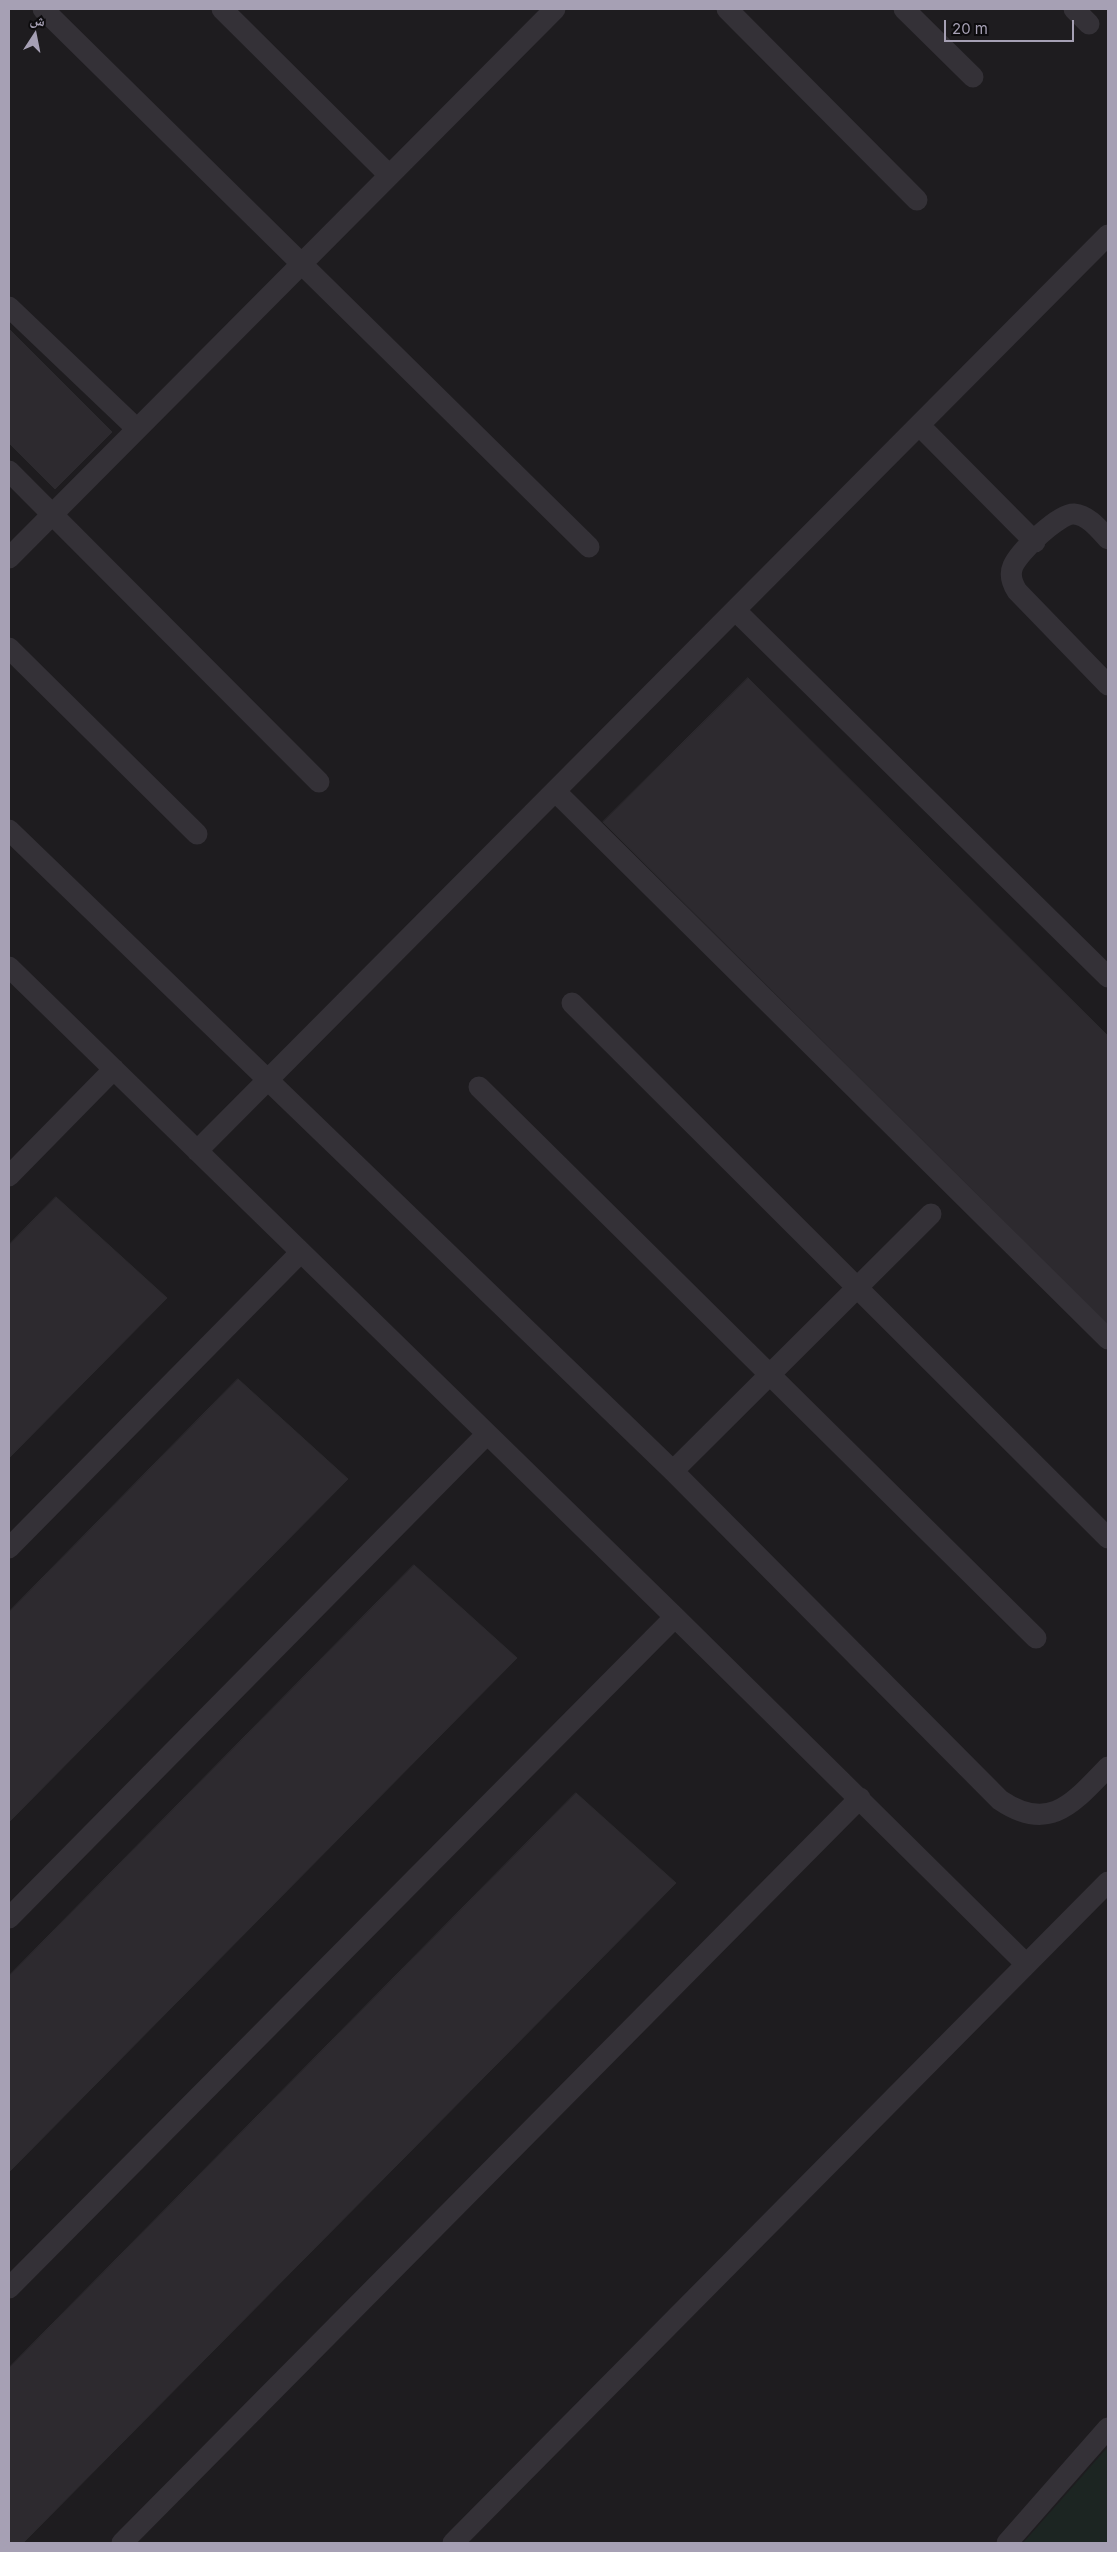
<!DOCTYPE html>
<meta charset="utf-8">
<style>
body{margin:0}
#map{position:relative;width:1117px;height:2552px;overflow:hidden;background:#111012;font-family:Inter,"Noto Naskh Arabic",sans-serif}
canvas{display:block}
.frame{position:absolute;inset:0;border:10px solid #a6a0b4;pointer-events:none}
.north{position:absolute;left:10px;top:10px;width:50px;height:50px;-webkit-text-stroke:4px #0c0b0d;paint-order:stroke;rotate:11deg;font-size:14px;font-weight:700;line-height:20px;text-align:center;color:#a6a0b4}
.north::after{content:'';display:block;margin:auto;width:18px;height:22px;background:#a6a0b4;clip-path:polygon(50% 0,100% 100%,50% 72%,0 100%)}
.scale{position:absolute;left:944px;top:20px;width:130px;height:22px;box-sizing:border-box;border:2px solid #a6a0b4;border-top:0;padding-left:6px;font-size:15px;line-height:18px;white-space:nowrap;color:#a6a0b4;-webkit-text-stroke:4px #0c0b0d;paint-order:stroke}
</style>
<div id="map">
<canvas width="1117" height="2552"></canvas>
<div class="frame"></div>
<div class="north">ش</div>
<div class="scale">20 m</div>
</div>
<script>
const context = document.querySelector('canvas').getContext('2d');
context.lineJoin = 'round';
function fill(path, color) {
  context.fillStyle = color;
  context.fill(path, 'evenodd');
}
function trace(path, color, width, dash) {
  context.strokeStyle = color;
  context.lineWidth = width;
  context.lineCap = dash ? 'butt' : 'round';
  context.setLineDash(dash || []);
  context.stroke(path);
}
const built = new Path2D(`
 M9 9H1108V2543H9Z`);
const green = new Path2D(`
 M1108 2447V2543H1023L1107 2448Z`);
const building = new Path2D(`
 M9 329 112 432 55 489 9 443Z
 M748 678 1108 1036V1325L603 822Z
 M56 1197 167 1298 9 1458V1245Z
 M238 1379 348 1479 9 1822V1612Z
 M414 1565 517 1658 9 2172V1976Z
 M576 1793 676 1883 23 2543H9V2368Z`);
const lane = new Path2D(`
 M43 9 589 547
 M222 9 389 175
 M727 9 917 200
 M904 9 973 77
 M1074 9 1089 24
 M9 307 137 429
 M920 426 1035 542
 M9 471 319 782
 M1108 539C1099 529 1088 515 1074 514 1059 513 1019 552 1013 566 1009 575 1012 583 1017 591L1108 685
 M9 558 555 9
 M735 610 1108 977
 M9 648 197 834
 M555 791 1108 1339
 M9 830 673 1471 1000 1800C1050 1834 1074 1802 1108 1767
 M9 967 675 1617 1026 1964
 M572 1003 1108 1538
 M479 1087 1036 1638
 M197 1151 1108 235
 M9 1176 114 1069
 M673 1471 931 1214
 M9 1548 301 1252
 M9 1918 487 1434
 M9 2288 675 1617
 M122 2543 860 1798
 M453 2543 1108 1882
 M1007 2543 1108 2428`);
fill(built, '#1e1c1f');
fill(green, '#1c2522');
fill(building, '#2d2a2f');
trace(building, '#2c2a2e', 1);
trace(lane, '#343137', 21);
</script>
